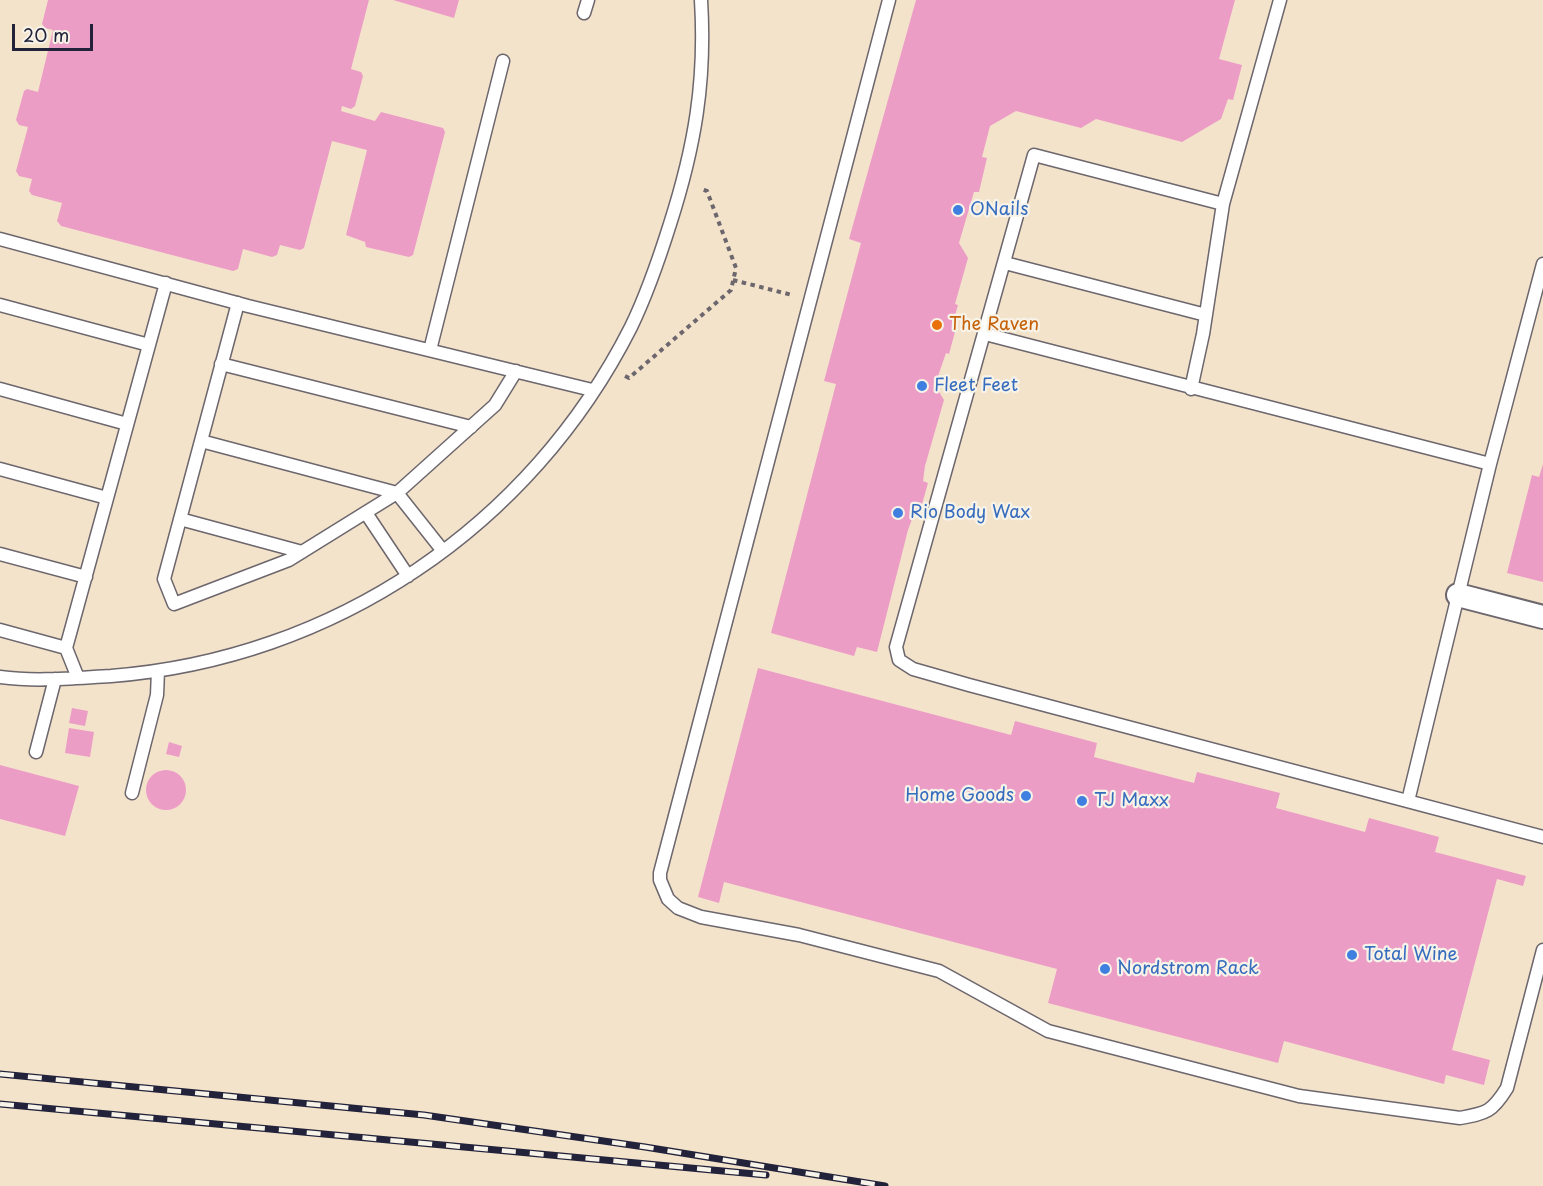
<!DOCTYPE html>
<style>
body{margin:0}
#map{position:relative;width:1543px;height:1186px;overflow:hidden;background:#f4e3cb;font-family:"Playpen Sans",sans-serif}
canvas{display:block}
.scale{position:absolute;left:12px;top:24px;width:81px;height:27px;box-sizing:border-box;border:3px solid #22223b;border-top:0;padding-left:8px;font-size:18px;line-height:21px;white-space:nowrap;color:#22223b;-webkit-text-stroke:4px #f7f3e8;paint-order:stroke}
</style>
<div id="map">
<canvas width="1543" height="1186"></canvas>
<div class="scale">20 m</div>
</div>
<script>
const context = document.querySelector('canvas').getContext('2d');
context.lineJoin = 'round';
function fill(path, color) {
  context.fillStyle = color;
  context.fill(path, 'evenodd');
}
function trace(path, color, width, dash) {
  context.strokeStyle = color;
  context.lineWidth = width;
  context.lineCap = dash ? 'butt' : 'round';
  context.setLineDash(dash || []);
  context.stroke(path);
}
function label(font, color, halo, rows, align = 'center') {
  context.font = font + ' "Playpen Sans",sans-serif';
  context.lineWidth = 4.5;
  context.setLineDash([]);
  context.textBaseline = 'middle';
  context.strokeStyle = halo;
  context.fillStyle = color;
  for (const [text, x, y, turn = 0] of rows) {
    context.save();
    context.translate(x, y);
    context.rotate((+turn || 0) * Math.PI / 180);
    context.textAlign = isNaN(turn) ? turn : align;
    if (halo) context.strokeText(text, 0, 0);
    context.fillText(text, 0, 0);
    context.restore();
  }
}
const building = new Path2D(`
 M48 0H369L351 69 361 72 363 76 355 106 351 109 342 106 341 111 375 121 381 112 443 128 445 132 413 255 409 257 366 247 365 242 346 235 367 150 332 141 304 248 300 250 280 245 277 255 272 257 243 249 238 269 233 271 61 226 57 221 62 203 32 195 29 191 32 179 19 176 16 171 28 127 19 125 16 120 24 91 27 89 38 92 53 30 45 28 42 24Z
 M393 0H459L454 18Z
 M916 0H1235L1219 59 1242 65 1233 100 1228 99 1221 119 1182 142 1096 119 1081 128 1016 111 990 126 982 157 987 158 979 192H974L959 243 968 258 955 304 958 305 954 319 958 321 949 354 946 353 935 385 944 400 925 466 923 481 928 483 919 515 914 514 908 530 877 652 857 647 854 656 771 633 836 384 824 381 861 243 849 239Z
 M1543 464V582L1507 573 1532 475 1539 477Z
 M758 668 1011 735 1015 721 1097 743 1094 757 1194 783 1197 772 1280 793 1276 808 1365 832 1369 818 1439 837 1435 852 1526 876 1523 886 1497 879 1452 1050 1490 1060 1484 1085 1446 1075 1444 1084 1284 1041 1278 1063 1048 1003 1057 969 724 882 719 903 698 897Z
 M72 708 88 711 85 726 69 723Z
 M69 728 94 732 90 757 65 753Z
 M169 742 182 746 179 757 166 754Z
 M0 765 79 786 65 836 0 819Z
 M146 790a20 20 0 1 1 40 0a20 20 0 1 1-40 0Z`);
const path = new Path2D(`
 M733 280 792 295
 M625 376 629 378 731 290 736 268 707 191 701 189`);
const lane = new Path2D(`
 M889 0 660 873V880L668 899 678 908 701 917 799 935 939 971 1048 1031 1299 1096 1460 1118C1487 1113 1492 1112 1507 1088L1543 950
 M584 13 588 0
 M1223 204 1034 155 896 647 899 660 913 669 969 685 1543 837
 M0 239 248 306 592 390
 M1005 263 1206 315
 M238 303 164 579 174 604 289 560 397 493 495 405 516 371
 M0 305 149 345
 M985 334 1490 464
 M430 350 503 61
 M221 364 471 427
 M0 389 127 424
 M1191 389 1203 334 1223 204 1280 0
 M201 441 397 493 443 551
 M0 469 107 498
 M366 513 408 576
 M180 519 302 552
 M0 554 86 577
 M0 630 66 648 166 283
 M66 648 78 678
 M0 677C37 682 74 678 111 676 333 659 530 527 631 327 647 294 659 259 670 224 695 146 706 81 701 0
 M36 752 55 679
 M132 793 157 695 158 671
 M1408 801 1490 464 1543 264`);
const street = new Path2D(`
 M1458 595 1543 617`);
const rail = new Path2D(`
 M0 1074 424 1115 645 1147 885 1186
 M0 1104 766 1175`);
const markers = [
 [958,210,6,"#3f7fe0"],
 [937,325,6,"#e8710a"],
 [922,386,6,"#3f7fe0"],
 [898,513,6,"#3f7fe0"],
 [1026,796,6,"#3f7fe0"],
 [1082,801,6,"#3f7fe0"],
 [1352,955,6,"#3f7fe0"],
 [1105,969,6,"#3f7fe0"]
];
const shopNames = [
 ["ONails",970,210],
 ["Fleet Feet",934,386],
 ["Rio Body Wax",910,513],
 ["Home Goods",1014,796,"right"],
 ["TJ Maxx",1094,801],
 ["Total Wine",1364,955],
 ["Nordstrom Rack",1117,969]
];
const foodNames = [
 ["The Raven",949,325]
];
fill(building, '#ec9dc6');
trace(lane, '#6c666d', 15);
trace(street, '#6c666d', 26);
trace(path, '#6c666d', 4, [4.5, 4.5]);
trace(lane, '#fff', 12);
trace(street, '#fff', 22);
trace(rail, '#22223b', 7);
trace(rail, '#f7f3e8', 4.5, [14]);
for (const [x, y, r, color] of markers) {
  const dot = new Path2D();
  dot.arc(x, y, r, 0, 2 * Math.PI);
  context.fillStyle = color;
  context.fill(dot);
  trace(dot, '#f7f3e8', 2);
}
label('18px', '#366cbe', '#f7f3e8', shopNames, 'left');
label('18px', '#c56008', '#f7f3e8', foodNames, 'left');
</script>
